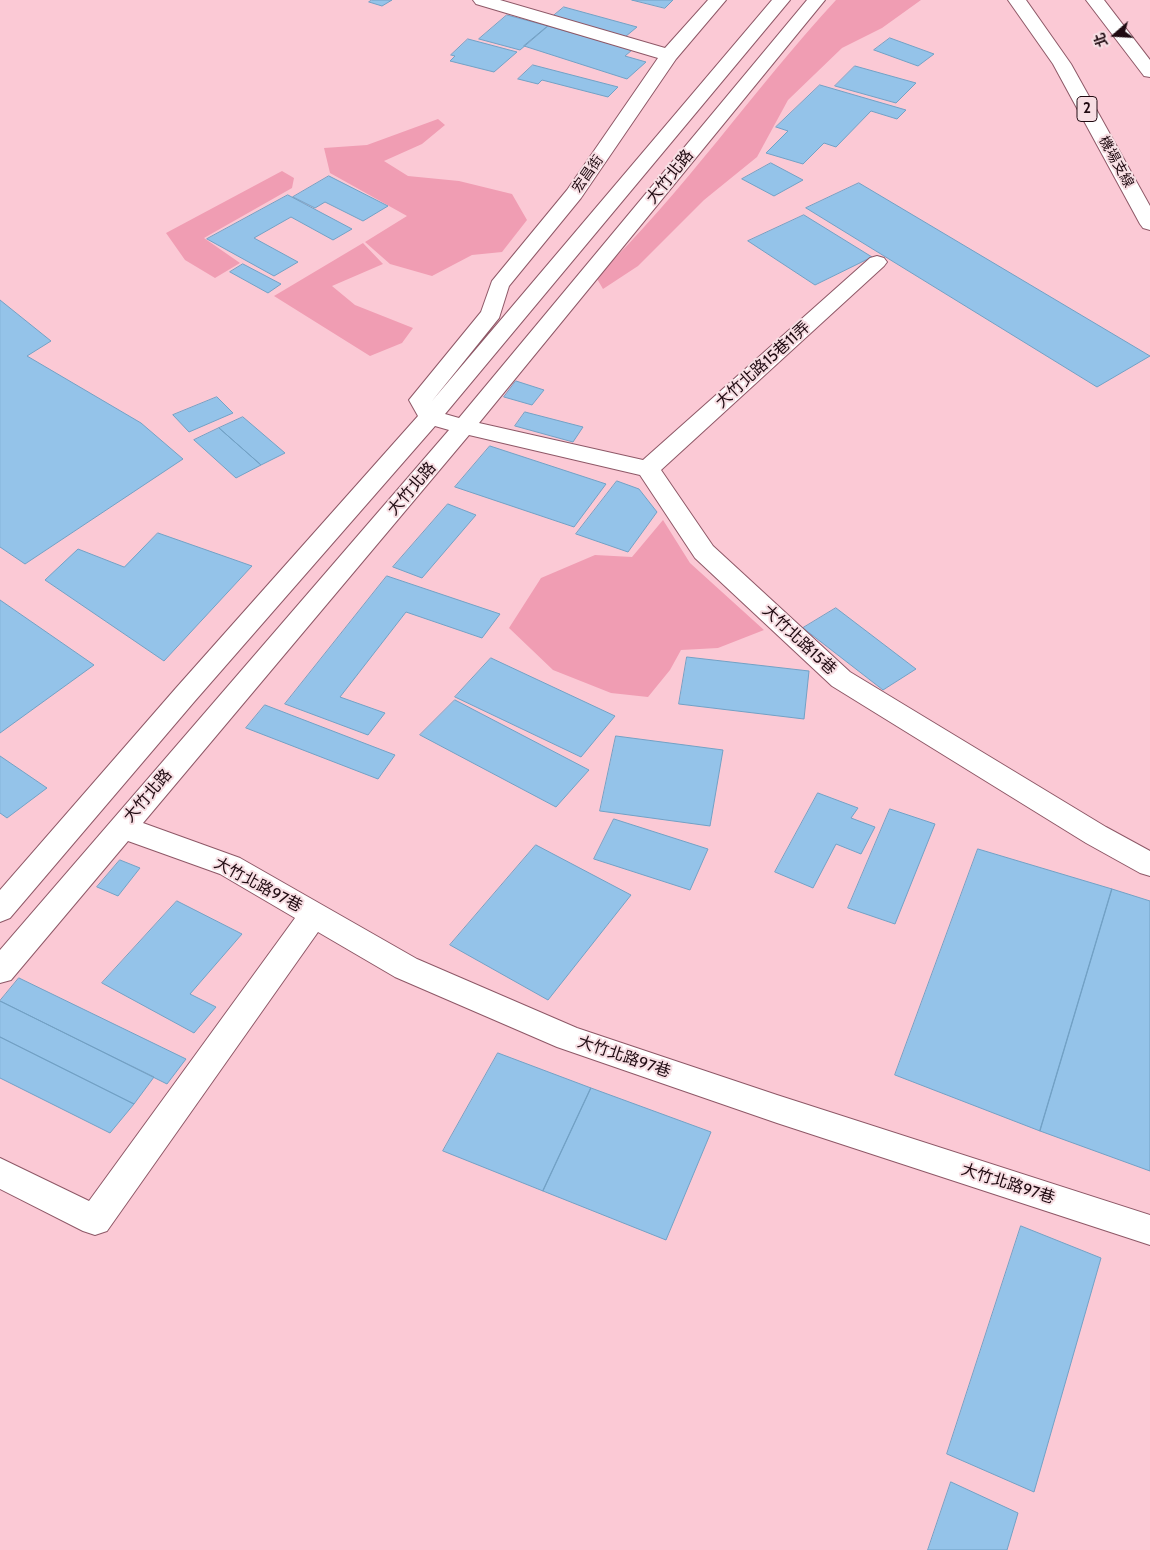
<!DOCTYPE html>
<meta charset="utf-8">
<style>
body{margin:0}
#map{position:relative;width:1150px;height:1550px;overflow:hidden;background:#fbc9d5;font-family:Cabin,"Noto Sans TC",sans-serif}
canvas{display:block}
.north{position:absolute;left:1090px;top:10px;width:50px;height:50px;-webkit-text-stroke:4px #f7dee3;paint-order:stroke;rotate:251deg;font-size:14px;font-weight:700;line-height:20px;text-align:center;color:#200b12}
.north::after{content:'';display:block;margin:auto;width:18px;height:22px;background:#200b12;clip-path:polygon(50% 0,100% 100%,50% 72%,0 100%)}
</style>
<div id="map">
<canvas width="1150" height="1550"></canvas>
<div class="north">北</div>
</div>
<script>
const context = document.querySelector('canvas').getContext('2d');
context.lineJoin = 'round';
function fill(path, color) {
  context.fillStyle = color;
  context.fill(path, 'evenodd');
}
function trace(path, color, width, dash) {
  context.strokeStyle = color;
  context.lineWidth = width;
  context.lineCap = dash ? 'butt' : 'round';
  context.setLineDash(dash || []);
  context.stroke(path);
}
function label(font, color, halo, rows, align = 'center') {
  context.font = font + ' Cabin,"Noto Sans TC",sans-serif';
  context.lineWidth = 4;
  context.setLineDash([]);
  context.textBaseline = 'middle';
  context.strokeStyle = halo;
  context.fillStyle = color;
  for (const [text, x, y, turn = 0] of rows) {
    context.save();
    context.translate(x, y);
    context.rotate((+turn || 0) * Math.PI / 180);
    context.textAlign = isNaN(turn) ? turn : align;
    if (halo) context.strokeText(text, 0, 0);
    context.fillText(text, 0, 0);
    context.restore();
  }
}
const green = new Path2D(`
 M836 0H921L882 28 842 48 788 100 757 157 704 200 638 266 603 289 596 277C684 192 753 90 836 0Z
 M438 119 445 125 422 144 384 161 408 176 459 181 512 194 527 220 502 252 472 255 432 276 390 264 365 242 407 216 330 173 324 148 367 145Z
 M282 171 294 178 292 188 204 238 240 263 215 278 185 260 166 233Z
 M363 243 383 264 332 286 355 305 413 328 402 343 370 356 274 296Z
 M663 520 690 563 764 630 718 648 681 650 670 670 648 697 611 693 553 670 509 628 541 578 595 555 632 557Z`);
const building = new Path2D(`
 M372 0H392L382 6 369 2Z
 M632 0H673L665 8Z
 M564 7 637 27 625 37 552 17Z
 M507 15 548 26 520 50 479 39Z
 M548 26 632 50 625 56 646 62 627 79 524 46Z
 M890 38 934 54 918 66 874 50Z
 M468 39 517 52 494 72 450 61 455 56 451 55Z
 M533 65 618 87 608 97 542 80 538 84 518 79Z
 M855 66 916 83 896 103 835 86Z
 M820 85 906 110 897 119 871 111 836 147 824 143 803 164 766 153 788 131 776 127Z
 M771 163 803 180 774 196 742 179Z
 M329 176 388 206 363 221 325 202 315 208 293 197Z
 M859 183 1150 356 1097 387 806 208Z
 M288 195 352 229 333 240 291 217 254 238 298 262 274 276 207 239Z
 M804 215 872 257 815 285 748 241Z
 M243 264 281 284 268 293 230 272Z
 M0 300 51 341 27 356 141 423 183 459 25 564 0 547Z
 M516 381 544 390 532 405 504 397Z
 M217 397 233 413 189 432 173 415Z
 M525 412 583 427 573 442 515 426Z
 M243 417 285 453 261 465 219 428Z
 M219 428 261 465 236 478 194 440Z
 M490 446 606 484 574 527 455 487Z
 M617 481 639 489 657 512 628 552 576 534Z
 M448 504 476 515 422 578 393 567Z
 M158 533 252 566 164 661 45 580 78 549 124 567Z
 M387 576 500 614 482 638 406 612 340 697 385 713 368 735 285 704Z
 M0 600 94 665 0 733Z
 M836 608 916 669 883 690 803 628Z
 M687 657 809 671 804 719 679 704Z
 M491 658 615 716 581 757 455 697Z
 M455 700 589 770 556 807 420 735Z
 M265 705 395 755 378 779 246 728Z
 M616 736 723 750 710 826 600 811Z
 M0 756 47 788 7 818 0 813Z
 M818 793 858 808 851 818 875 827 861 854 836 844 813 888 775 872Z
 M890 809 935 824 895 924 848 908Z
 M614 819 708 849 690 890 594 859Z
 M536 845 631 895 548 1000 450 945Z
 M978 849 1112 889 1040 1131 895 1075Z
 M120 860 140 868 118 896 97 887Z
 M1112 889 1150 901V1171L1040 1131Z
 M177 901 242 934 190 994 216 1007 194 1033 102 983Z
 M19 978 186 1059 167 1084 0 1001Z
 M0 1001 154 1077 134 1104 0 1037Z
 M0 1037 134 1104 110 1133 0 1078Z
 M498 1053 591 1088 543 1191 443 1151Z
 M591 1088 711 1132 666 1240 543 1191Z
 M1021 1226 1101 1258 1034 1492 947 1454Z
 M951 1482 1018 1513 1007 1550H928Z`);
const minor = new Path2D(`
 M473 0H500L665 48 708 0H726L676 59 581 198 509 286 499 318 432 401 772 0H790L445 414 459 418 807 0H825L479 423 643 460 870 258 877 256 884 258 887 262 884 266 661 470 713 546 850 672 1106 827 1150 851V876L1140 873 1086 843 832 686 695 558 640 475 469 435 143 823 240 858 417 959 577 1028 777 1095 1150 1215V1245L777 1123 557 1047 395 977 318 932 107 1231 95 1235 83 1231 0 1189V1158L89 1201 295 918 220 874 128 841 11 980 0 983V950L449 430 435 426 194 702 10 918 0 922V890L176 688 418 416 409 400 481 312 492 281 567 190 658 58 476 4Z`);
const highway = new Path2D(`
 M1008 0H1026L1071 64 1150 206V230L1143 228 1140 224 1053 64Z
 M1086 0H1104L1150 60V77L1144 76Z`);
const farStreetnames = [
 ["機場支線",1116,162,61],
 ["宏昌街",588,174,-55]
];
const shields = [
 [1087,109,20]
];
const shieldNames = [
 ["2",1087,109]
];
const streetNames = [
 ["大竹北路",670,177,-51],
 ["大竹北路15巷11弄",763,365,-42],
 ["大竹北路",412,489,-49],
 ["大竹北路15巷",799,640,43],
 ["大竹北路",148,796,-49],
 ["大竹北路97巷",258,885,28],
 ["大竹北路97巷",624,1057,19],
 ["大竹北路97巷",1008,1184,18]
];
fill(green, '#f09db3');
fill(building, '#94c3e9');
trace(building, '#72a1c5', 1);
trace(minor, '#8e5867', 2);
trace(highway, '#8e5867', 2);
fill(minor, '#fff');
fill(highway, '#fff');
label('14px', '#200b12', '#f7dee3', farStreetnames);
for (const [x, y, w] of shields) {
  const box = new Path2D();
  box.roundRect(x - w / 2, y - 12.5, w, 25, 4);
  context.fillStyle = '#f7dee3';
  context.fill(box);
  trace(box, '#200b12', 1);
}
label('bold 15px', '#200b12', null, shieldNames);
label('16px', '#200b12', '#f7dee3', streetNames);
</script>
